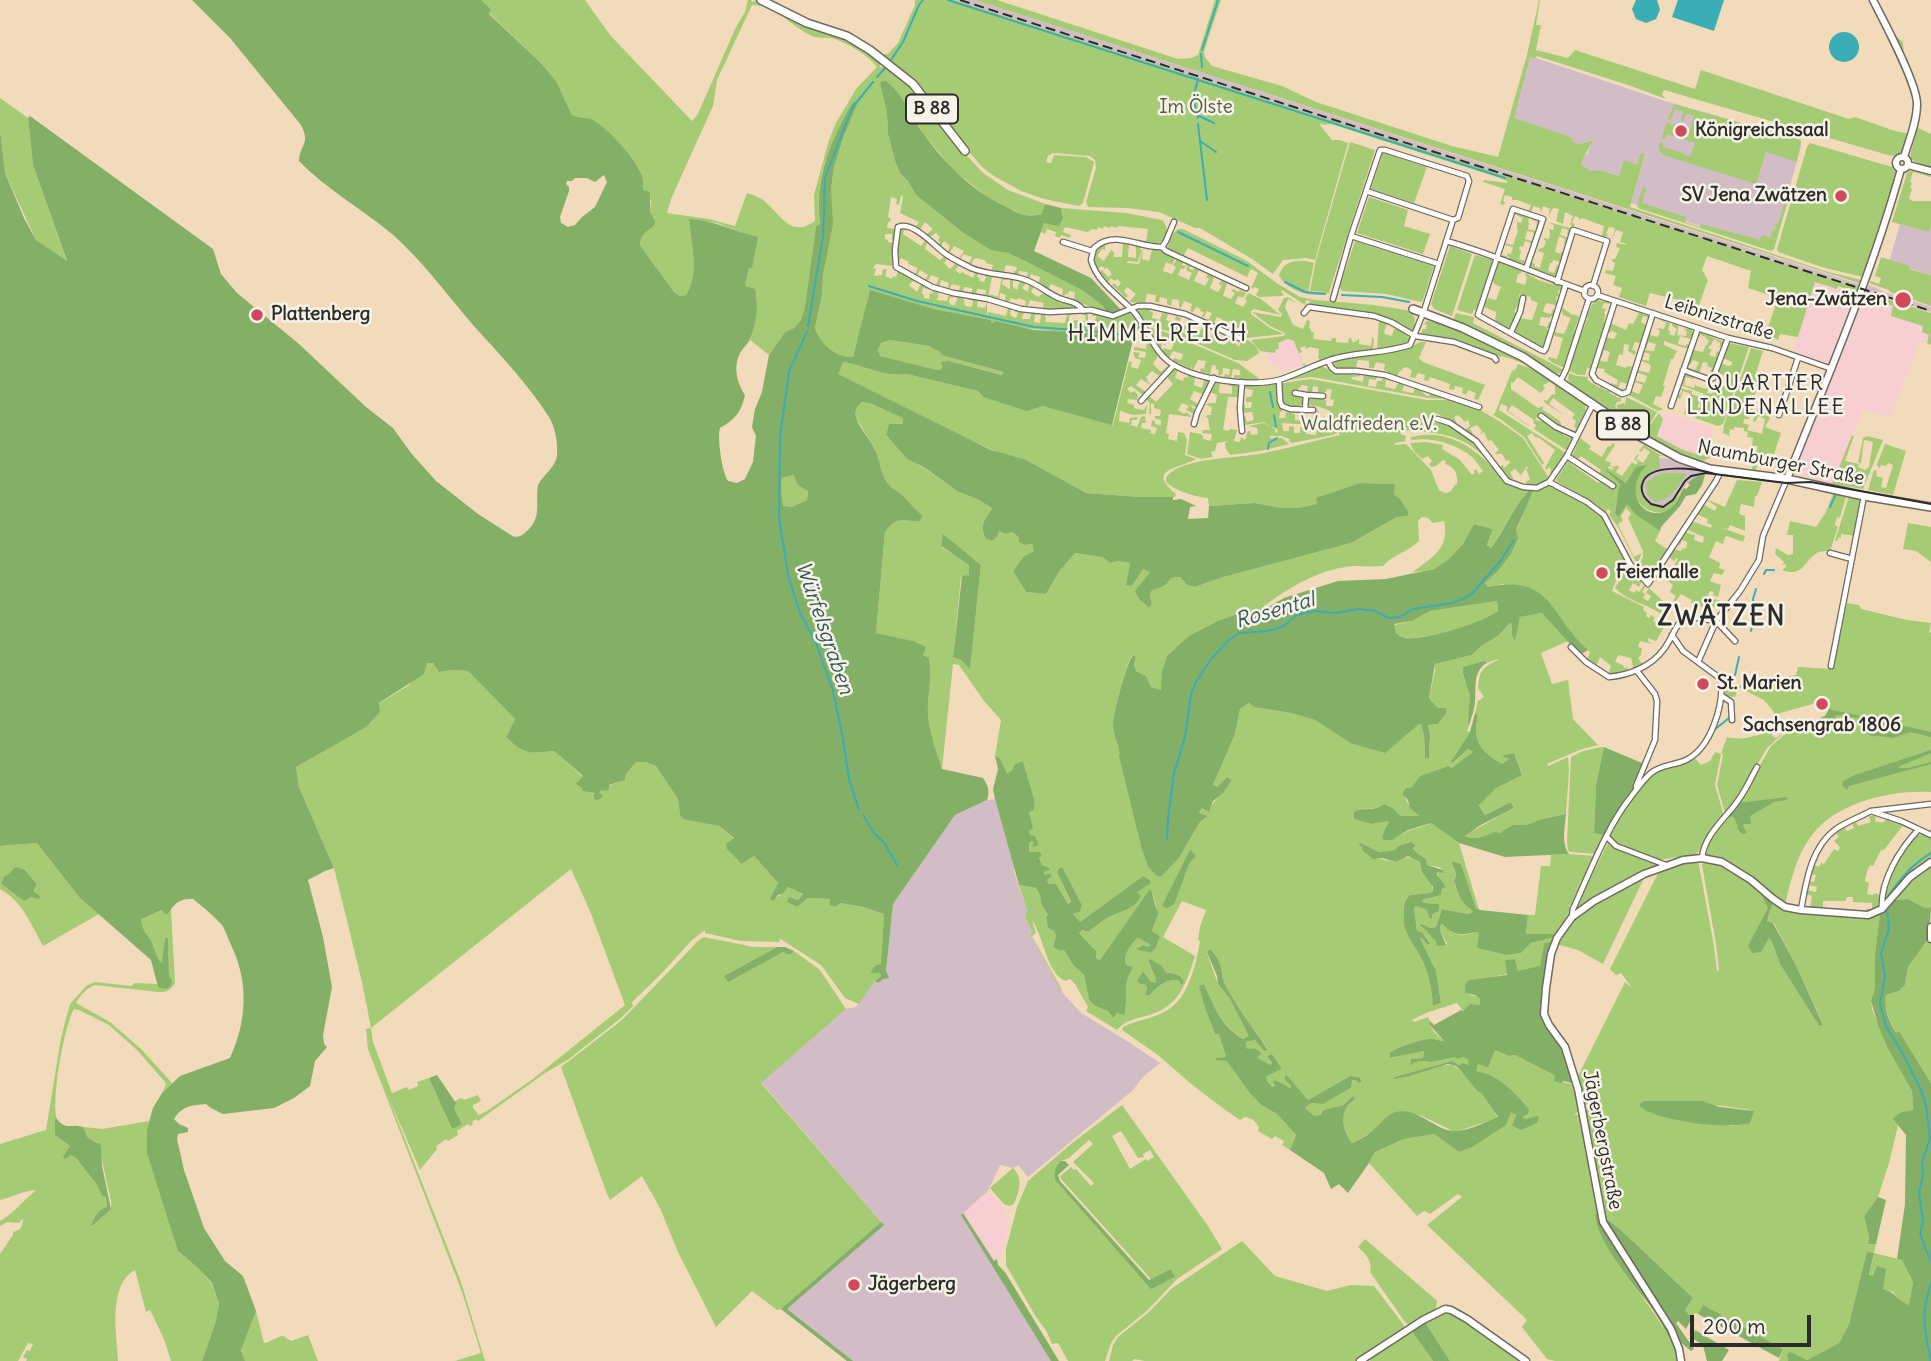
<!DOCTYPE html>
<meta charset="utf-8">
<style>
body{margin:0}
#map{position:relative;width:1931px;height:1361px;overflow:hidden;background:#f1dbba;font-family:Delius,sans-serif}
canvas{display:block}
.scale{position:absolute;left:1690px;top:1315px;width:121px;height:32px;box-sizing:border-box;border:4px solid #2b2b2b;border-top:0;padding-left:9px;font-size:21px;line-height:24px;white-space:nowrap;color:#2b2b2b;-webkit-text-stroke:5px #f7f3e8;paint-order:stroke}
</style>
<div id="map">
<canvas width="1931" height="1361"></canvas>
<div class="scale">200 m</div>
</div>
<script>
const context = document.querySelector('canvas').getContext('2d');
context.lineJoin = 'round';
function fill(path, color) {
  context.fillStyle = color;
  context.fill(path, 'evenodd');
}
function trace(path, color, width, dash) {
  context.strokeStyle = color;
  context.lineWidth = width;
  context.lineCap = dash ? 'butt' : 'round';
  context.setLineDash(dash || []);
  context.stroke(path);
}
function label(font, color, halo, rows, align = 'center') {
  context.font = font + ' Delius,sans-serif';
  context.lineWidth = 5;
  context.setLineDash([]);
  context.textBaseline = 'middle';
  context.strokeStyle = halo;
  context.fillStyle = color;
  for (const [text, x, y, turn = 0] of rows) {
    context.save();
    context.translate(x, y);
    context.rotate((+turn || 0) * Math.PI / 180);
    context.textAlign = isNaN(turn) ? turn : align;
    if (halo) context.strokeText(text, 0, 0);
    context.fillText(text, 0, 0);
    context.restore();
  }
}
const built = new Path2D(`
 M1815 282 1894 306 1923 327 1929 335 1927 343 1920 341 1890 418 1863 409 1833 484 1805 477 1800 459 1802 450 1839 364 1833 361 1829 364 1819 363 1793 353Z
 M1288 339 1294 341 1304 367 1298 369 1294 367 1288 371 1282 370 1268 360 1269 353 1278 343Z
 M1665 413 1713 428 1711 434 1713 435 1707 453H1704L1703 456 1681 449 1657 436Z
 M988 1191 1004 1209 1009 1223 1001 1257H999L994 1262 963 1213Z`);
const industrial = new Path2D(`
 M954 0H975L1868 287 1870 285 1884 292 1931 307V312L1883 296 1867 294V291Z
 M1530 56 1665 101 1801 140V147L1786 200 1787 204 1774 249 1772 250 1631 203 1645 155 1637 165 1619 176 1600 170 1590 171 1581 164 1583 157 1588 153 1592 140 1579 144 1573 142 1571 137 1513 118Z
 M1900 224 1929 232 1931 226V275L1889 262Z
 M1659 458 1674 459 1707 471 1706 474 1690 480 1670 505 1662 508 1653 507 1643 499 1640 487 1644 477 1659 463Z
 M995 799 1014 865V872L1027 910 1025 917 1034 932 1030 934 1062 992 1081 1013 1127 1041 1160 1063 1144 1076 1132 1091 1028 1177 1018 1165 1013 1168 1000 1165 988 1191 963 1213 1054 1361H847L781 1309 881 1222 761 1082 846 1009 856 1007 875 981 878 983 886 971 893 904 955 815 987 800Z`);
const green = new Path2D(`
 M481 0H585L610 35 692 121 698 114 735 29 745 12 748 0H751L752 2 756 0 807 25 852 41 880 62V67L887 66 910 85 957 145 983 173 1008 190 1045 204 1041 215H1023L989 198 953 170 924 134 898 94 882 91 887 113 888 134 895 161 900 173 908 181 916 195 962 232 991 249 1008 253 1029 263 1085 291 1103 306 1106 312C1093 307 1081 303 1069 300V298L1074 299 1075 292 1069 291 1068 294H1065L1064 298 1055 294 1062 295 1063 289 1051 284 1048 290 1032 281 1039 282 1040 277 1031 274 1029 279 1021 277H1027L1028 272 1019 271 1018 276 1008 274H1014V271H1016L1017 267 1006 265 1003 273 988 272 991 271 993 265 986 263V261L976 258 973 260 971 266 964 263 965 261 969 263 972 257 963 254 960 260 955 258H959L964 251 954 246 949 254 947 253 950 246 944 241 941 246 945 249 944 251 938 246 940 243 938 240 940 237 936 233 928 238 922 233 923 232 927 234 933 229 925 222 919 231 911 226V224L916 227 919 222 900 213 903 197 901 195 899 205 896 204 897 199 891 197 888 217 891 218 890 222H888L887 228 895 229 894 240H892V234H885V239L888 240V242L893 243 892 266 876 264 873 268 876 269 874 276 882 275 883 269H887L885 276 892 279 893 276 896 277 898 271 919 283 913 281 909 285 917 292 921 284 928 288V289L923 288 922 294 924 295V298L929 299 930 292 932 294 933 293 932 289 939 291 937 300 947 301 949 294 952 295 953 298 950 297 949 302 951 305H955L958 296 964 299 965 306 972 307 973 301 967 299 968 298 978 299 977 307 985 308 987 301V317L988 312 1006 316 1008 308 1011 309 1010 313 1011 316 1016 318 1018 313 1014 311V310L1026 312 1023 314 1022 319H1030L1031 313 1038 314 1035 315 1034 322 1040 323 1041 314H1045L1046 322 1065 323 1067 314 1075 313 1069 316V322L1077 320 1079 322 1086 321 1085 315 1083 313H1088V321H1095L1096 316H1092L1093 313 1113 318 1129 313 1134 315 1144 329 1138 331 1133 340C1085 333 1038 331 990 323V320L934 309 870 291 853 357C837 358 820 344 815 328L822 295 823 275 827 248 831 236V190L834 167 856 101 853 102C831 140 813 179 820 224L816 226 805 306 801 320 794 328 785 332 769 355 750 340 754 325 757 295 745 286 749 268 743 233 717 223 689 219C691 244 700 273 686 295L680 296 674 292 640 245C640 236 647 231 654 226L650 212 651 200 643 190V179L635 164 620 145 600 125 588 118 575 117 572 115 556 81 540 62 489 13 491 9ZM752 5C773 4 792 26 810 35 816 39 824 37 831 38 846 42 867 54 877 67L856 89 836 123 829 140 814 195 815 221C790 239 781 214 763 200 759 197 753 195 747 193L735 226 709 219 667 213 671 199 713 106 717 80Z
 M765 0H770L805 17 856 36 881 54H888L898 43 915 5V0H954L1861 289 1858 292 1850 288 1847 289 1838 286 1837 289 1815 282 1798 337 1780 334 1778 340 1766 333 1778 298 1748 288 1751 271 1707 256 1702 270 1708 280 1699 305 1650 293 1646 306 1619 297 1622 288 1613 285 1616 276 1605 273 1606 270 1613 271 1615 263 1612 261V259H1615L1620 248 1616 247 1617 243 1626 245V244L1620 242 1623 232 1616 230 1612 239 1615 228 1609 227 1606 234 1609 235 1604 237 1602 235 1604 226 1582 218 1579 220V218L1575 216 1572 223 1575 224 1574 227 1570 225 1573 216 1565 212 1563 224 1556 221 1559 209 1553 208 1548 217 1550 209 1543 206 1541 213 1540 208 1533 206 1531 213 1528 212 1531 205 1517 200H1512V197L1505 195 1503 201 1505 202 1504 205 1500 204 1505 189 1483 182 1484 180 1507 183V181L1500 178 1331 124 1323 125 1321 123 1320 125 1332 140H1339L1348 143 1315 260 1306 258 1283 260 1273 274 1252 259 1200 228H1195L1159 212 1127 208 1088 207 1086 202 1096 168 1095 160 1090 156 1053 153 1048 156 1046 162 1051 163 1054 155 1086 157 1094 162 1083 203 1079 206 1044 199 1021 191 994 176 982 167 959 140 922 90 863 43 808 21Z
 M975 0H997L1178 59 1191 58 1198 55 1215 0H1221L1204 51 1205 57 1212 66 1282 86 1316 102 1452 146 1498 157 1527 55 1539 0H1540L1536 25H1541L1536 50 1568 58 1575 50 1695 89 1701 70 1849 119 1855 117 1892 130 1909 134 1902 153 1894 156 1888 155 1664 90 1662 95 1666 99 1628 85 1537 56 1536 58 1530 57 1514 118 1571 137 1573 142 1579 144 1593 140C1589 149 1584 155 1581 164L1590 171 1600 170 1619 176 1624 160 1637 165 1641 153 1645 154 1630 207 1825 271 1861 280 1862 284Z
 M1875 0H1877L1892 33 1903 42 1904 57 1918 88 1921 105 1918 128 1931 134V168C1906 158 1908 162 1916 135L1914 134 1920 106 1919 97Z
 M0 98 28 118 33 165 67 262 36 240 5 173 0 129Z
 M1674 104 1801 140 1797 162 1766 152 1756 184 1663 155 1659 150 1660 142 1663 143V147L1683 153 1684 155 1690 157 1695 143 1667 134 1665 139H1661L1667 122 1670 123 1671 126 1675 123 1672 132 1688 137 1694 116 1686 113 1683 121H1681L1683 112 1675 109 1671 120 1668 119Z
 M1350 142 1375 150 1329 292H1331C1315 300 1286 291 1279 275 1285 259 1299 259 1314 263L1308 292H1328L1310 291 1316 260Z
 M1810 143 1892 167 1897 175 1864 277 1825 268 1778 252 1777 249 1807 147Z
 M1383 153 1427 167 1414 203 1371 189Z
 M1912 170 1931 175V177L1913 172 1910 182 1912 183 1910 188 1912 189 1909 198 1912 201H1931V226L1929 232 1892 222 1907 173Z
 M1643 187 1646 188 1642 203 1686 217 1685 222 1700 227 1701 224 1760 240 1762 235 1770 238 1772 231 1776 228 1775 224H1778L1784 204 1774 201 1773 204 1771 203 1772 195 1786 200 1787 204 1774 249 1771 251 1638 208 1637 205Z
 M1369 197 1408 210 1404 226 1430 234 1423 254 1357 233Z
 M1061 208 1126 213 1162 220C1170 228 1167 240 1157 244L1146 241 1148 229 1118 226 1117 228 1111 226 1110 228 1104 226 1103 229 1098 227 1097 230 1092 229 1088 232 1065 227 1063 232 1071 235 1070 238 1061 235 1060 238 1055 236 1056 232 1047 229 1045 234 1041 232 1044 223 1063 218Z
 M1517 212 1537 219 1540 223 1538 228H1536L1537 222 1529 218 1528 222 1529 223 1528 229 1538 232 1537 235 1534 234 1533 232 1527 231 1525 239 1535 242 1533 247 1530 246 1531 243 1525 241 1523 247 1520 246 1519 249 1521 251 1519 259 1525 261 1528 253 1530 254 1525 264 1508 259 1509 257 1517 260 1507 256 1506 258 1501 255 1507 256 1508 253 1511 254 1513 247 1505 245 1503 248 1501 247 1503 243 1513 245 1518 231 1517 230V222L1521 223 1523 218 1514 214 1513 217H1511L1513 214Z
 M1548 222 1570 228 1572 231 1569 235H1567L1568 230 1562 228 1560 235 1569 238 1568 243 1564 244 1565 239 1559 236 1555 252 1561 254 1562 251H1565L1561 262 1553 260 1552 263H1550L1548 271 1554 273 1557 265 1560 266 1557 275 1554 278 1547 276 1548 273H1545L1546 276 1534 271 1530 266 1531 262 1535 264 1534 266 1540 268 1544 253 1538 251 1539 249 1544 247 1546 241 1544 240V238L1549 239 1550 233 1549 229 1553 230 1554 225Z
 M903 228 905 229 903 234 921 246 925 241 922 237 927 242 925 249 940 260 945 256 953 261 952 262 947 259 944 263 950 269 956 263 965 267 958 266 955 270 960 274 962 272 973 278 975 273 969 271 970 270 979 273 977 277 980 278 979 281 984 282 986 277 984 275 992 277 988 298 980 296H985L986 290 977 289 976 295 968 294 972 293V288L964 287 963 293 953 291H959L960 286 952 284 949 290 944 289V287L948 288 949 283 941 280 939 288 933 285H936L939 278 931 275 927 283 918 278 919 277 925 280 928 275 920 270 916 277 908 272 909 271 915 274 918 268 908 264 909 262 901 258 897 264V239L900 230Z
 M1178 229H1183L1247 261 1278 284 1300 297 1315 300 1374 305 1411 311 1415 319 1414 330 1408 331C1376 307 1343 310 1309 305L1310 301 1306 300 1305 305 1282 290 1281 292 1284 294 1282 296 1259 297 1256 295 1259 289 1254 287 1253 289 1251 288 1258 273 1251 269 1247 277 1188 248 1182 258 1168 249C1168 243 1172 233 1178 229Z
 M1355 241 1434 266 1423 300 1421 302 1387 294 1342 291 1340 287Z
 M1105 244V250L1102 249 1097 256 1104 261 1111 250 1114 252V257H1122L1123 244H1129L1128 257 1136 258V245L1141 246 1140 249 1142 250 1138 262 1128 261 1127 263 1139 264 1144 247 1142 259 1149 261 1152 250 1161 251 1175 258 1172 265 1166 262 1163 271 1172 274 1176 267 1173 265 1177 259 1183 262 1182 265 1184 266 1187 264 1184 269 1181 268 1178 275 1189 280 1192 273 1186 270 1188 265 1190 266 1189 269 1193 270 1195 268 1199 270 1194 281 1205 286 1209 279 1206 277 1208 274 1214 277 1210 288 1218 292 1222 286 1219 284 1221 281 1227 283 1223 296 1231 299 1235 293 1232 291 1233 289 1238 292 1240 290 1246 293 1243 298 1238 296 1235 303 1243 307 1247 301 1245 299 1248 293 1261 299 1276 311V313L1277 312 1281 315 1254 309 1251 311V314L1270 328 1284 334 1247 338 1242 337 1247 336V334L1243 333 1244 327 1239 326 1237 331 1232 330 1234 322 1228 321 1226 328 1220 325 1222 319 1217 317 1214 323H1211L1210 325 1205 322 1207 319H1209L1212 313 1207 311 1204 317H1202L1204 312 1200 311 1201 309 1196 307 1193 312 1190 311 1192 304 1184 301 1181 308 1179 307V300L1172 299 1171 306 1167 304V299L1160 297 1159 303 1155 301 1156 295 1147 294 1145 303 1131 302H1129L1136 294 1127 287 1124 291 1128 296 1126 298 1112 285 1114 283 1118 287 1121 283 1117 279 1115 281 1111 278 1108 282 1100 272 1102 270 1108 277 1112 274 1107 268 1105 269 1102 266 1097 269C1093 258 1094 249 1105 244Z
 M1450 246 1472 254 1452 316 1434 309 1431 304Z
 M1475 255 1493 260V265L1477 311 1474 310 1472 314 1457 310Z
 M1881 257 1910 266 1909 269 1931 275V306L1890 292 1889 290 1869 283 1871 281 1879 284 1881 278 1875 276Z
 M1498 262 1515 268 1507 263 1520 268 1522 271 1520 274H1518L1516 282 1525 285 1527 277 1525 275 1526 273 1538 280 1557 286 1551 283V282L1562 287V291L1559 290 1558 294 1560 297 1557 296 1556 300 1559 302 1558 306 1548 303 1545 305 1543 312 1551 314 1553 309 1556 311 1555 317 1551 316 1550 318 1541 317 1539 325 1547 327 1549 322 1553 323 1551 328H1547V330L1550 331 1546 345 1543 348 1527 340 1515 331 1520 318 1532 320 1538 303 1531 300V297L1519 294 1520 307 1517 306 1514 312 1518 314 1511 330 1495 323 1496 312 1484 307 1482 314 1479 313 1484 300 1487 301 1488 298 1496 300 1501 287 1494 284V282L1491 280Z
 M1002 277 1007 278V280H1003L1002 284 1009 289H1010V279H1013V287L1017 290 1020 281 1026 283 1022 288 1028 292 1029 285 1034 286 1031 292 1038 297 1045 292 1059 302 1077 306 1078 308 1075 309H1042L1044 303 1030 300 1028 305 1025 308 1026 301 1018 298 1017 300 1011 298 1007 304H1004L1006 295 1000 293 999 302 997 301V299L989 297 990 294 998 297Z
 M1870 296 1886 300 1887 299 1931 313V345L1927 343 1929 335 1922 332 1923 326 1891 316 1893 306 1869 298Z
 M1288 297 1289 298 1302 306 1301 307V305L1288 299 1285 307 1293 325 1303 329 1307 320 1310 321 1309 328 1311 329V332H1314L1313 339 1331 341 1332 338H1336V342L1348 343 1349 338H1351L1353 343 1359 339V344L1371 346 1372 337 1374 339 1373 349 1335 355 1320 360 1318 358 1319 349 1310 347 1306 349 1305 346 1300 348 1302 352 1299 353 1303 364 1305 363 1306 366 1304 367 1294 341 1288 339 1278 343 1279 349H1276L1275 353 1260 351 1251 340 1284 336 1285 333 1270 326 1252 312 1281 317 1282 314 1278 310 1284 298Z
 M1598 298H1602L1598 301H1603L1604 299 1609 301 1611 308H1609L1610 304 1604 303 1602 308 1606 309 1604 313 1605 314 1604 322 1606 323 1607 321 1592 369 1587 368 1585 375H1578L1568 370 1576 346 1579 345 1576 344 1585 318 1586 319 1582 333 1588 317H1585L1589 306 1588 315 1591 306 1595 302 1589 305Z
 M1618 305 1643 312V314L1649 316V318L1643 316 1641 322 1648 326 1639 352H1638L1640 343 1635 342 1632 350 1636 351 1635 355 1628 351 1629 345 1624 344 1623 355 1619 354 1616 365 1626 368 1627 366 1633 367 1634 364H1636L1627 391 1624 392 1620 391V388L1626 390 1628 384 1620 382 1618 390 1610 386 1611 383 1617 385 1618 380 1604 372 1605 369 1596 368 1599 360 1607 362 1610 352 1604 350 1601 358 1600 357 1605 337 1614 339 1617 333 1611 331 1610 333 1607 332 1610 323 1626 330 1629 323 1633 324 1639 313Z
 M1141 307 1150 308V311L1153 312 1152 318 1160 320 1162 313 1168 314 1166 320 1174 323 1176 316 1181 318 1179 324 1187 327 1189 321 1192 322 1190 327 1191 329 1199 333 1202 328 1205 330 1203 335 1210 339 1213 333H1218L1217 343 1224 345 1227 343 1230 337 1233 344 1235 343 1239 347 1242 338C1249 340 1257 345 1259 353L1247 361 1235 360 1171 332 1147 325 1138 312V309Z
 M1561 307 1571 314 1579 316 1573 335 1581 317 1573 343H1570L1572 344 1565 368 1553 363 1548 359 1549 357 1557 359 1563 338 1555 336 1553 332 1564 334 1571 318 1563 315Z
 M1456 313 1474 317 1473 323 1564 370 1558 374 1528 357 1453 321Z
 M1657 318 1668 320 1664 321 1670 323 1668 330 1670 331 1669 334 1674 336 1677 329 1672 326 1673 322 1679 324 1677 335 1686 336 1687 332 1684 328 1689 329 1682 326V325L1694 330H1692L1693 332 1691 339 1680 336 1678 344 1685 346 1687 344 1689 345 1688 349 1664 341V345L1677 351 1673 359H1671L1663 385 1665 386 1661 397 1656 396 1653 404 1663 409 1658 411 1629 395 1631 391 1639 394 1643 385 1635 382 1633 384 1634 380 1645 383 1647 376 1636 372 1637 370 1649 373 1651 366 1649 364 1642 361 1639 364 1641 359 1649 361 1650 354 1644 352 1643 358H1641L1643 350 1654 351 1656 344 1648 342 1646 349 1644 348 1649 332 1650 335 1658 337 1660 331 1657 328 1664 329 1666 323Z
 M1379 319 1387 324 1384 332 1385 334 1392 336 1394 329 1398 328 1410 338 1409 341 1404 344 1377 349Z
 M1427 321 1448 325 1502 349 1532 366 1502 356 1501 357 1455 339 1423 335 1421 333 1423 329H1426L1427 325 1424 324Z
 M1148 327 1165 332 1238 363 1261 380 1234 378V375H1240V370L1233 369 1231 378 1224 377 1225 374 1229 375 1230 369 1223 368 1222 374 1218 376 1219 370 1216 369V366L1212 365 1210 375 1200 372 1201 368 1204 369 1206 361 1198 360 1193 370H1192V366L1191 369 1173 361 1174 358 1181 360 1183 354 1173 351 1169 358 1162 351 1164 348 1171 350 1174 344 1167 341 1165 345 1162 344 1161 349Z
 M1142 332H1145L1159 354 1153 364 1161 372 1169 365 1168 369 1161 377 1152 371 1146 377 1148 379 1147 381 1152 386 1141 379 1136 385 1146 392 1143 395 1131 386 1127 389 1131 393 1134 391 1138 395 1137 400 1128 399 1127 403 1134 405V408L1144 410 1147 404 1146 414 1133 415 1120 411 1119 421 1129 423 1130 418 1138 417 1137 420H1132L1131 425 1137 427 1141 417 1145 416 1146 423H1142L1141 428 1151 430 1150 433 1155 434 1157 428 1151 426 1152 420 1155 421V424L1161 425V420L1156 419 1154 416H1160L1161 410 1154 408V404L1151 403V414H1149L1150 404 1146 398 1148 395 1156 402 1173 384 1166 376 1174 369H1178L1175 378 1183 381 1184 377 1187 378 1189 374 1195 376 1194 385 1202 388 1205 378 1208 379 1210 382 1205 395 1194 391 1190 399 1199 405 1198 408 1191 405V406L1196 411 1194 414 1186 410 1189 406 1182 403 1178 410 1184 414 1186 412 1192 417 1169 414 1166 433 1169 434 1168 439 1177 441 1178 432 1184 433 1187 440 1185 455 1196 459C1178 469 1146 469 1176 494L1175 497H1140L1086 493 1017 457 999 453 966 438 837 374 843 362C864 365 885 378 907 374L978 391 983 397 1042 406 1113 425 1129 361 1132 362 1131 367 1138 369 1141 360 1135 358 1133 352 1140 353 1138 357 1145 358 1146 352 1134 350V347L1146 349 1147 341 1144 339 1145 336 1139 335Z
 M1699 332 1717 336V338L1706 335 1725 342 1723 347 1717 346H1720V343L1714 339 1711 345H1710L1708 349H1712L1709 355 1715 357 1717 351 1721 353 1713 376 1709 377 1705 376 1706 374 1709 375 1712 368 1707 366 1708 363 1703 362 1699 374 1689 370 1687 367 1695 370 1699 362 1693 360 1690 365 1688 364 1693 350 1703 352 1706 345H1707L1709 340 1706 339V337L1701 335 1697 337 1700 333Z
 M890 340 929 346 940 352 941 355 1004 372 1003 375 949 361 941 365 942 368 939 370 933 369 879 356 878 350 881 343Z
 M1420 342H1426L1419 358 1423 362 1485 385 1478 400 1474 399 1476 393 1468 390 1466 395 1462 393 1463 388 1455 386 1454 390 1449 389 1450 384 1430 377 1428 381 1424 380 1425 375 1418 373 1415 378 1410 377 1412 371 1407 367 1403 368 1402 371 1400 370 1397 377 1386 374 1387 371 1384 370 1385 364 1376 362 1374 368H1369V361L1358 360 1355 370 1338 369 1334 365 1335 361 1340 360 1406 350Z
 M1729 343 1749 347 1723 424 1718 426 1695 418 1696 414 1694 417 1684 414 1691 394 1683 391 1680 399 1676 396 1677 394 1680 395 1682 391 1679 388 1692 391V394L1701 398 1697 408 1701 407 1700 404 1704 394 1681 385 1684 375 1687 373 1696 376 1694 379 1686 377 1684 385 1694 388 1696 383V386L1706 389 1708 385 1706 384V382L1700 380 1701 378 1711 382 1707 393 1712 394 1713 390 1720 395 1722 386H1724L1726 382 1724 380 1725 376 1719 374 1717 380 1715 379 1721 363 1728 366 1732 365V362L1723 358Z
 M1751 348 1763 351 1755 376 1761 377 1755 395 1749 396 1748 400 1755 401 1749 419H1744L1743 423 1749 425 1747 430 1762 434 1765 419 1758 416 1755 422 1753 421 1757 410H1759L1758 414 1768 416 1770 418 1765 427 1781 433 1774 454 1769 453 1766 462 1759 459 1755 473 1751 472 1758 446H1752L1753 438 1747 437 1748 432 1744 431V428L1734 427V430L1730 429 1729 434 1730 436 1723 433 1724 425Z
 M1518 364 1535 370 1585 405 1586 412 1575 433 1570 429 1575 431 1576 428 1574 427 1576 421 1572 418 1575 414 1553 398 1549 404 1566 417 1544 402V400L1547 401 1552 394 1555 395V385L1550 382 1543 385 1545 388 1541 393 1518 377 1513 383 1511 382V389L1538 408 1544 406 1542 409 1560 421 1562 427 1565 426 1566 429 1561 428 1540 412 1535 420 1548 422 1564 432 1563 435 1570 438 1572 435 1573 437 1568 450H1566L1534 429 1536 425 1533 423 1534 420 1512 405 1508 411 1530 426H1529L1507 411V406L1501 404 1499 410 1566 453 1552 474 1550 473 1551 469 1549 467 1547 470 1545 468 1555 450 1538 437 1536 438 1532 433 1527 436 1544 463 1542 465 1524 437 1500 419 1483 409 1494 415 1512 371 1515 370Z
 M1321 366 1336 373 1360 375V376L1352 377 1351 379 1363 382 1364 374 1378 376 1375 380 1369 379 1368 386 1376 387 1377 381H1382L1383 377 1394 379 1393 381 1386 380 1385 387 1395 389 1399 381 1412 385 1411 387 1404 385 1402 391 1413 393 1416 386 1427 396 1430 395 1431 392 1449 399 1428 398 1312 377 1287 380Z
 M1569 373 1577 376 1589 377 1587 380 1593 384 1596 381 1594 384 1600 388 1602 385V388L1607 391 1610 389 1609 392 1614 396 1617 393 1616 397 1619 398 1622 396 1620 399 1622 401 1617 402 1615 406 1619 412 1620 411 1617 408V405L1624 403 1625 405 1626 397 1657 412 1647 429 1659 413 1663 419 1657 436 1681 449 1702 456 1704 454 1710 456 1709 458 1701 462C1665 451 1637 430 1606 410 1593 401 1578 392 1568 380Z
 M1311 379 1427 400H1457L1475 407 1499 421 1523 438 1549 478C1544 488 1536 487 1527 485L1526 482 1530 479 1526 469 1528 468 1527 466 1521 475 1515 469 1510 472 1513 478 1512 482 1501 473 1499 467 1503 465 1504 468 1510 463 1509 460 1506 461 1502 454H1496L1495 453 1499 450 1491 440 1488 441 1484 432 1480 434 1482 431 1477 425 1470 428 1473 434 1470 435 1463 431 1470 426 1468 420 1465 422 1458 415 1454 417 1456 422 1453 424 1437 413 1433 418 1425 419 1432 420 1435 423 1449 424 1468 437 1496 467C1489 462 1480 452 1471 446 1450 432 1425 432 1401 430L1400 434 1406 436 1405 441 1395 443 1394 445 1406 444 1431 470 1439 490 1445 493 1450 492 1455 485 1457 484C1458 474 1455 467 1445 464L1446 461 1443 460 1436 466 1431 467 1429 464 1432 461 1428 456 1422 459 1414 451 1410 443 1425 442 1443 445 1442 449 1460 460 1472 475 1475 473 1474 471 1476 469 1479 474 1483 471C1479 466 1476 460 1472 457 1456 444 1433 437 1412 440L1410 438 1412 437C1444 429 1470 444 1492 467 1498 474 1504 482 1513 486 1518 488 1524 488 1530 489 1513 507 1504 529 1491 548L1487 546 1493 529 1474 524C1467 541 1453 560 1436 568 1429 571 1420 571 1413 572 1432 557 1450 549 1444 521L1433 523 1428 518 1422 517 1418 521 1419 541C1408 552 1392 555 1383 566 1374 567 1364 566 1355 566 1321 568 1290 587 1264 606L1265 609C1234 613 1203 625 1179 646 1175 649 1169 653 1167 658 1161 668 1162 679 1162 691L1151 687 1146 676 1136 671 1134 664 1136 657 1132 655C1126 664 1113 713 1113 725 1113 737 1121 747 1119 757L1141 847 1148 867 1157 876 1161 877 1179 858 1200 822 1206 818 1205 815 1199 813 1203 807 1209 811C1214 799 1224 791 1232 780L1227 777 1216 788 1213 785 1235 734 1240 709 1249 703 1254 707 1291 713 1315 720 1350 743 1385 752 1418 725 1421 724 1424 736 1425 758H1429L1430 734 1428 725 1438 724 1447 712 1446 708H1438L1429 698 1435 671V664L1472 655 1481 646 1498 636 1510 623 1512 624V635L1515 641 1520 617 1542 613 1568 641 1541 653 1552 684 1568 680 1573 719 1598 745 1582 749 1547 764 1548 766 1568 757 1569 770 1566 814 1542 819 1526 825H1513L1505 829 1501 834 1494 832C1484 837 1477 840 1466 836L1465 835 1514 808 1511 802 1485 815 1479 804 1495 788 1522 774 1514 753 1504 755V757L1509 759 1502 764C1480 751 1472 742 1478 715L1475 713 1478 701 1484 697 1478 688C1480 670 1481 668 1498 660V659L1487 663 1484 661 1463 668C1462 679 1468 685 1470 696 1472 707 1466 719 1467 731L1470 732 1452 762 1454 763 1468 749 1473 752 1459 765 1452 768 1448 766 1420 776 1411 788 1406 789 1403 794C1409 804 1409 808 1420 816L1400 817 1393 808 1384 804C1372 812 1362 806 1354 812V819L1371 824 1388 820 1389 823C1385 827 1383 834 1382 839L1384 840C1396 839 1402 833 1413 829 1420 827 1425 826 1431 823L1459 843 1479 910 1476 908 1461 864 1452 861C1450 868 1460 872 1454 881 1456 888 1458 895 1462 901 1465 906 1470 908 1473 912L1468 914 1442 909 1436 927 1431 928 1421 925V927C1428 930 1430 936 1436 941V945L1439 946 1447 944 1440 930V926L1442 924C1455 937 1462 936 1477 932L1480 934 1478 948 1506 955 1521 953 1531 943 1556 937 1553 942 1544 944 1540 966 1530 970 1518 971 1515 959 1505 960 1508 974 1469 981 1465 985V992C1470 996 1475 995 1480 999V1005L1471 1004 1463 1011 1457 1003 1426 1013 1412 1020 1414 1022 1428 1017 1430 1021 1429 1024 1435 1033 1444 1041C1440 1041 1437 1040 1433 1040 1423 1039 1397 1046 1390 1053L1391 1058 1424 1051 1423 1058 1411 1059 1410 1065 1419 1061 1432 1062 1454 1056 1458 1059 1463 1057 1468 1058 1470 1066 1462 1063 1459 1065 1452 1061 1394 1077V1078C1408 1077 1445 1061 1454 1066 1463 1071 1470 1083 1477 1091L1481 1093 1498 1118 1455 1132 1422 1116 1407 1112 1395 1113 1370 1133 1352 1143C1345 1135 1340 1118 1345 1108 1348 1104 1351 1102 1354 1099L1353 1096 1343 1105 1323 1110 1321 1115 1314 1117 1305 1108 1311 1103 1323 1104 1351 1088 1352 1082 1355 1080 1359 1083 1361 1080 1359 1077 1350 1076 1308 1100 1286 1074 1284 1079 1291 1086 1289 1088 1275 1080 1273 1082 1275 1086 1272 1087 1267 1081 1265 1076 1282 1069 1272 1054 1267 1056 1272 1064 1270 1065C1265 1061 1261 1061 1256 1057L1262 1054C1259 1048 1253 1049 1247 1049L1246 1042 1256 1040 1264 1051 1268 1049C1256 1031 1234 1003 1225 984 1219 969 1223 962 1210 949L1207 953 1218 984 1230 999 1250 1036 1244 1039C1220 1025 1215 1008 1204 984L1200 986 1206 1011 1215 1034H1219L1226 1057 1216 1058V1059L1227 1060 1249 1092 1261 1105 1277 1114 1296 1135 1290 1150 1282 1145 1284 1141 1275 1136 1272 1139 1258 1131 1259 1128C1256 1121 1252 1118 1245 1117L1240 1120 1224 1109 1190 1083 1158 1055 1122 1030 1123 1027C1136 1020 1152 1019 1166 1011 1188 999 1196 965 1200 941L1198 940 1200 927 1206 910 1182 901 1163 937 1195 956C1186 985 1178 1008 1146 1016 1135 1019 1125 1020 1117 1030L1086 1011 1088 1007 1075 984 1070 979 1065 981C1046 972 1044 937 1032 920L1036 933 1032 936 1061 988 1062 992 1030 934 1033 932 1025 917 1027 910 1019 885 1036 888 1040 894 1041 904 1048 915 1046 917 1048 928 1054 931 1056 936 1053 947 1060 951 1064 950 1073 965 1084 975 1089 1000 1095 1006 1108 1011 1113 1018 1117 1013 1124 1014C1128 1002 1124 990 1128 978 1129 974 1132 971 1133 967L1126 965C1123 954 1130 947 1136 938L1151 944 1150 947 1143 945 1138 947V950L1151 953 1156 948 1160 936 1152 931 1159 912C1154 906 1156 895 1150 890L1100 960 1096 958V951L1079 933 1081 930 1088 932C1094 927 1101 921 1107 918 1119 912 1136 909 1140 896L1136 892 1150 884V880L1143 876 1080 922 1073 914 1080 912 1082 905 1063 868H1059L1057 872 1071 903 1068 904 1056 884H1049L1047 880 1052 875 1051 873 1044 875 1043 872 1050 870 1042 865 1039 858 1042 855 1040 852H1029V843L1032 841 1034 843 1033 846 1039 845 1035 836 1030 834 1029 831 1032 828 1029 812 1034 810 1035 802 1023 761 1015 764 1012 770 1006 775 1000 758 995 756 1001 720 984 701 959 665 953 664 942 769C937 752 929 733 928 715 927 695 933 678 929 658L922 655 925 647 912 641 876 633 885 532C896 517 902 520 919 522L923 516 912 508 902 495 895 491 888 484 881 471 875 449 856 418 855 409 861 402 872 404 904 418 903 424H889L886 435 907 459 924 468 957 491 979 500 992 508C986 520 978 525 986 539L992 541 997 537 999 530 1006 534 1012 532 1020 537 1019 542 1023 545 1032 544 1034 551 1024 556 1013 571 1026 592 1046 594 1059 572 1075 553 1102 557 1110 563 1118 561 1130 563 1126 585 1132 586 1143 569 1150 572 1136 591 1139 599 1149 608 1152 604 1150 597 1151 591 1166 585 1171 578 1180 577 1187 585 1195 587 1220 578 1351 543 1397 517 1406 516 1409 513 1400 499 1394 494V484L1360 483 1317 498 1318 504 1298 508H1281L1255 503 1209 506 1208 498C1196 497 1175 491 1166 482V478C1177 458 1237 458 1259 454 1286 449 1313 441 1340 435L1339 432 1333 435 1292 443 1289 441 1290 439 1281 436H1273L1272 435 1269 438H1282L1289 444 1260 451 1230 455 1226 449 1225 443 1228 441 1217 443 1215 451 1211 452 1213 457 1201 459 1187 454 1190 432 1201 434V435L1203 436V439L1211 441 1212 434 1202 433 1203 430H1210L1208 418 1206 417 1207 415H1211L1212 407 1206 405 1209 403H1216L1217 395 1210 392 1214 384 1218 381H1222L1220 383 1219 393 1232 394V386H1229V382L1236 383 1239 386V397H1228L1223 430 1229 431 1230 429 1237 430 1234 441 1240 442 1241 437 1245 440 1247 433 1250 430 1251 435 1258 434 1257 428 1249 426 1264 423 1275 429V433L1278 431 1276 428 1266 425 1265 422 1245 425 1243 416H1245L1247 422 1254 420 1252 412 1242 413V405H1245V408H1251L1252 402H1246V398L1252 396 1253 390 1243 388 1247 384 1264 386V384L1274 383 1277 384V398L1282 408V412H1280L1279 418H1285L1286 412 1295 414V420L1307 421V417L1316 418 1317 410 1319 412 1318 420 1314 425 1282 423 1283 431H1289V426L1294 427V433H1300V427L1307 428 1306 434 1316 435 1317 428 1327 431 1328 426 1324 425 1325 419H1329L1330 411 1317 406 1308 405V397L1310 396 1326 400V406H1333L1334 400 1330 399 1332 390 1327 389 1326 392H1318V387L1313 386 1312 393 1307 392 1308 386 1302 385 1294 394 1305 396 1304 405H1300L1299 408 1286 406C1280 401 1280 389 1283 383ZM943 535 981 565 970 668 961 660 953 656 961 577 969 575V564L941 547ZM1411 842 1416 845 1413 847 1418 854 1426 859 1427 865 1439 867 1443 870V873L1437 871 1439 879 1446 887 1442 889 1441 895 1422 900 1424 903 1438 904 1439 911 1432 915 1431 919 1429 918 1427 910 1416 906 1414 908 1417 931 1422 932 1430 942 1428 944 1422 937 1420 938 1436 971 1441 1003 1434 1006C1431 992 1429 976 1423 962 1414 941 1401 935 1404 910 1404 903 1405 900 1410 895L1430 893 1433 891C1432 881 1423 872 1420 862 1409 856 1407 856 1396 862 1376 858 1371 859 1358 844L1361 843 1379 852 1395 850 1398 846ZM1190 851H1192L1196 856 1189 863 1174 905 1166 907 1162 905ZM1150 959 1161 965 1167 973C1175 973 1180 975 1184 981L1182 985 1178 980C1165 979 1158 986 1150 995H1145L1147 988 1145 984H1140L1138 981 1143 971 1150 981 1155 983 1156 979 1148 962Z
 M1852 435 1854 436 1845 461 1859 464 1858 467 1865 470 1869 467 1873 442 1864 440 1861 463 1858 462 1863 438 1867 436 1883 440 1863 489 1832 484 1835 475 1834 472 1813 463V461L1819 463 1820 462 1838 470Z
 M1580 438 1591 446 1589 449 1602 457 1608 446 1610 447 1613 443 1615 445 1605 460 1611 463 1610 465 1613 467 1616 465 1614 468 1609 466 1608 468 1612 470 1617 465 1619 467 1616 472 1622 476 1632 462 1636 465 1638 462 1634 459 1638 454 1639 455 1636 459 1643 463 1650 452 1644 448 1641 452 1639 451 1644 445 1662 456H1659L1660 468C1618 482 1654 529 1679 494 1671 533 1610 503 1646 466L1626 483 1606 469 1605 470 1620 484C1617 493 1617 503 1615 513L1617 516 1627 503 1636 515 1660 531 1655 541 1668 550 1650 579H1645L1637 569 1643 557V551L1628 518 1631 514 1626 508 1621 516 1623 521 1618 524 1634 557 1642 553 1637 564 1618 527 1609 515 1611 511 1608 509 1606 512 1593 502 1556 481 1557 478 1570 459 1572 460 1570 463 1598 483 1602 481 1615 490 1616 489 1615 484 1612 485 1602 476 1598 477 1601 470 1581 456 1578 459 1575 457 1573 459 1572 456Z
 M1885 444 1906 451 1893 495 1868 490 1874 470 1877 471 1876 476 1883 478 1881 487 1886 488 1893 465 1888 463 1886 466 1881 465 1880 468 1878 467 1877 464Z
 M1663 473H1684L1687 475C1677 486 1672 500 1656 502 1647 498 1645 491 1647 482L1657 475Z
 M794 475 808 491 807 500 792 508 782 506 781 490 782 478Z
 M1737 480 1762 482 1757 496H1755L1754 507 1741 504 1739 514 1745 516V531L1730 525 1728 529 1722 528 1745 536 1743 542 1727 536 1725 537 1723 544 1716 541 1709 557 1720 563 1719 568 1725 570 1722 575 1714 573 1710 581 1721 585 1718 597 1713 595 1714 592 1710 591 1707 597 1728 603 1722 610 1706 604 1705 608 1691 603 1692 600 1681 594 1675 602 1673 601 1676 596 1670 592 1673 585 1666 580 1668 573 1661 567 1666 559 1668 560 1664 566 1670 567 1668 569 1671 570 1678 559 1676 558 1674 561 1668 556 1673 549 1681 551 1683 548 1686 549 1687 542 1682 540 1680 545 1676 544 1685 530 1687 533 1695 535 1694 540 1703 543 1704 537 1686 529 1691 521 1711 528 1712 525 1707 523 1708 519 1696 514 1703 504 1715 511 1717 507 1706 499 1725 507Z
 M1550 486C1573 493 1599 508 1611 529 1620 544 1624 559 1634 573L1619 566 1620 570 1612 591 1644 607 1643 610 1647 613 1646 616 1649 618 1651 615 1655 618 1653 621 1664 627 1656 641 1648 638V641L1652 644 1640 641 1638 647 1642 648 1641 655 1638 658 1643 665 1634 671 1631 658 1618 655 1615 662 1623 665 1624 668 1627 667 1628 670H1631L1624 674 1608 675 1611 666 1600 657 1596 666 1601 668 1600 671 1587 660 1590 652 1573 637 1564 624 1503 584 1488 587 1485 583 1497 572 1520 522 1531 489Z
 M1830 492 1846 496 1840 518 1837 517 1835 525 1838 527 1830 551C1826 551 1820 551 1817 553 1804 561 1803 578 1782 570L1786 567V564L1783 565 1784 562 1775 554 1776 548 1788 555 1793 554V535H1787L1790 521 1816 527 1826 512 1833 494Z
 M1849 496 1862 499 1855 536 1841 534V538H1838L1837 541H1835Z
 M1908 523 1931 527V562L1916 551 1903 549Z
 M1624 572 1634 574 1642 581 1639 587 1633 583 1629 590 1634 593 1636 590 1639 592 1645 584 1646 585 1642 592 1645 594 1643 598 1648 601 1651 596 1646 593 1649 588 1663 601 1658 608 1662 611 1661 614C1647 604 1627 601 1615 588Z
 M1497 601 1498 612C1485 623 1429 638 1412 638 1405 638 1401 636 1396 633L1394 625 1412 621 1430 611Z
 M1847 603 1859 605 1861 609 1907 620 1931 623 1929 632 1931 633V792C1908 791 1883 794 1861 802 1808 821 1797 853 1785 905 1756 885 1745 867 1707 856L1704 849 1748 786 1771 746 1784 735 1825 716 1829 709 1830 699 1777 714 1772 736 1776 738 1787 730 1767 748 1735 803 1725 813 1717 785 1723 755 1721 754 1715 785 1724 816 1695 856 1679 859 1677 857 1658 860 1615 844 1611 841 1610 836 1622 813 1652 774 1694 757 1701 765 1710 761 1715 752 1721 754 1727 737C1742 741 1756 736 1770 731L1774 712 1764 700 1738 687 1735 697 1726 696 1723 690 1724 680 1727 683 1761 690C1767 686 1771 686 1777 684 1786 681 1785 676 1796 675L1798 667 1831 669Z
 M427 663H433L439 672 453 670 468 671 515 719 506 737 537 753 554 751 583 777 581 787C595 798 595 793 608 786 613 784 619 782 625 780L626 774 636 762H645L656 766 678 799 680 815 683 818 719 826 734 839 743 864 754 856 778 883 771 900 783 894 788 887 803 894 798 900 787 902 797 907 808 898 830 899 829 905 836 907 840 903 863 907 884 914 881 976 875 981 859 1004 845 998 821 965 779 938 780 942 741 941 705 933V930L692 940 661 974 632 1002 633 1006 621 1018 569 1059 545 1073 478 1121 476 1119 472 1122 473 1124 470 1126 468 1124 457 1131 458 1135 448 1141 446 1139 436 1146 437 1149 420 1170 388 1096 461 1282 485 1361H455L481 1353 462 1292 368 1049 366 1029 371 1028 362 982 334 868 299 787 296 767 322 752 378 704 409 685ZM571 869 590 911 625 1005 533 1079 487 1111 479 1115 473 1108V1105L481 1101 478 1095 464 1100 461 1098 454 1102 452 1129 429 1078 417 1082 418 1086 409 1090 407 1087 392 1093 373 1042 371 1028Z
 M1601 747H1604L1596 785 1594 833 1606 836 1597 854 1570 852 1568 850 1567 842 1571 757 1583 751Z
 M1876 815 1875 821 1882 823 1888 818 1904 824 1884 850H1881L1873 866 1870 865 1867 871 1865 881 1869 883 1867 894 1872 895 1876 893 1880 896 1878 908 1866 913V909H1872V903L1853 902V897H1847L1846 901H1823V910L1810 909 1812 896 1806 894 1807 890 1816 892 1817 887 1808 885V881L1814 882 1816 875 1812 874 1815 865 1819 867 1821 863 1824 864 1834 849 1838 851 1840 847 1834 841 1839 837 1836 833 1844 827 1847 831 1854 828 1852 824 1856 822 1858 826 1871 822 1869 816Z
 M1931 829V860L1886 900 1883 898 1889 885 1887 884 1897 863 1913 838 1923 833H1926Z
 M37 843 79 897 99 914 43 946C31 924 22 901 0 889V846ZM25 870 37 884 24 901 1 884 4 876Z
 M1608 843 1661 864 1617 886 1577 910 1575 908Z
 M1569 854 1596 856 1584 881H1581L1580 883 1582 885 1572 905H1569L1571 909 1557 934H1526L1528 915H1535L1541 866H1550L1551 855Z
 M1698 860 1714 946 1717 971 1719 970 1716 944 1702 865 1706 860C1725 864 1768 886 1768 908 1769 922 1763 938 1761 951L1768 937 1772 942 1780 964 1819 1026 1823 1024 1795 963 1774 923 1767 922 1773 903C1778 906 1783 909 1788 911 1804 914 1867 919 1880 913L1875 954V988L1871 1001 1872 1009 1888 1049 1912 1091 1913 1111 1899 1113 1894 1119 1898 1125 1889 1163 1878 1197 1864 1216 1869 1237 1868 1244H1876L1874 1253 1902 1260 1913 1282 1909 1306 1903 1303 1893 1292 1883 1289 1873 1276H1869L1874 1254 1868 1252 1849 1324 1839 1343 1807 1360 1787 1355 1788 1361H1779L1783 1349 1703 1306 1698 1314 1695 1313 1692 1318 1685 1310 1693 1298 1621 1230 1608 1220 1604 1218 1585 1111 1595 1102 1594 1100 1585 1105 1583 1104 1577 1078 1625 982 1632 988 1621 973 1616 975 1610 969 1660 869ZM1715 1105 1751 1110 1746 1124 1733 1126 1675 1120Z
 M1931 864V907L1925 908 1908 899 1893 900 1911 879Z
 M1645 876 1603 964 1578 950 1556 944 1575 917 1596 902Z
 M171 909 175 983C170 991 167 992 158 992L95 985C86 989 81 994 76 1003L110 1022 141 1049 172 1083 162 1093 166 1085 165 1082 138 1051 109 1025 79 1010 74 1009C64 1026 51 1101 57 1119H55V1135L71 1146 64 1156 71 1154 76 1158 97 1185 102 1196 106 1197 107 1207 97 1220 111 1209V1201L98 1143 88 1138 83 1127 102 1129 149 1121 147 1129 178 1251 198 1268 212 1284 219 1304 215 1324 202 1361H171L164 1339 150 1310 146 1312 135 1270C107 1285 117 1336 118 1361H26L27 1359 23 1357 27 1350 30 1351 33 1344 28 1343 18 1361H0V1254L13 1235V1232C22 1230 22 1226 23 1218L19 1223 7 1222 0 1226V1221C12 1215 25 1199 36 1190 21 1191 14 1197 0 1200V1144L46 1130 61 1038 70 1004 86 986 95 982 131 986 135 983 157 984 158 987 171 978 169 975 168 939 165 938 163 963 158 961 151 942 141 928 140 919 163 910 168 914Z
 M704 937 754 947H777L724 976 783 952 790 955 794 951 820 970 846 1009 761 1083 881 1222 781 1309 777 1310 752 1291 716 1327 678 1252 660 1208 643 1178 642 1176 610 1200 607 1194 561 1067 622 1020 699 940Z
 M1929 938 1931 943V1083L1899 1031 1896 1033C1890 1021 1884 1009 1886 995L1899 991 1905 985 1908 967Z
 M1495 1050 1509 1056 1515 1055 1556 1075 1555 1080C1562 1081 1571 1085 1575 1084L1580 1110 1574 1115 1581 1114 1598 1214H1595C1605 1261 1646 1294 1668 1336L1671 1335 1679 1361H1555L1547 1359 1522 1327 1527 1320 1427 1225 1462 1197 1458 1194 1430 1214 1424 1211 1417 1216 1369 1163 1375 1152 1404 1139 1434 1134 1459 1152C1479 1144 1499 1128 1511 1111L1516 1115 1512 1124 1527 1119 1523 1118 1522 1116 1529 1109C1515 1092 1499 1075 1475 1071L1478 1064 1491 1057Z
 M1122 1105 1208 1226 1222 1249 1177 1279 1148 1310 1116 1336 1111 1343 1105 1361H1068L1058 1343 1052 1344 1047 1332 1036 1317 1006 1265V1249L1017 1207 1028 1181 1071 1144ZM1121 1131 1138 1158 1144 1157 1143 1154 1150 1150 1154 1157 1147 1161 1146 1159 1130 1169 1112 1136ZM1089 1140 1093 1144 1073 1162 1094 1183 1091 1186 1076 1169 1074 1170 1071 1167 1060 1176 1062 1180 1151 1279 1171 1269 1175 1277 1151 1288 1055 1180 1061 1161 1069 1158Z
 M1013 1168C1024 1179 1019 1191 1014 1204L1009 1206 1004 1204 990 1188Z
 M1365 1239 1434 1298 1437 1301 1436 1309 1410 1326 1405 1322 1370 1272C1373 1262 1366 1254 1358 1247Z
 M1242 1241 1275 1276 1327 1291 1351 1285 1374 1286 1403 1324 1405 1329 1357 1361H1145L1134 1359 1132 1361H1109L1113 1345 1118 1337 1149 1312 1171 1289Z
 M256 1311 264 1343C272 1342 275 1337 283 1336L291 1341 308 1335 318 1361H245L241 1350Z
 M1442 1313C1461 1312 1505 1349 1522 1361H1450L1425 1322 1439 1314 1441 1316 1443 1314Z
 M1411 1330 1433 1361H1370V1357Z`);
const forest = new Path2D(`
 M192 0H481L491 9 489 14 540 62 556 81 572 115C579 119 586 116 593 120 609 129 638 161 643 179 643 183 643 187 643 190L650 192V212L655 221 654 226C647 231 640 236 640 245L674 292 680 296 686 295C700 273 691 244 689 219 714 220 735 232 758 237L752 268H749L745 286 755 289C759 303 756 325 750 339 748 344 743 348 740 353 733 367 737 383 745 395 741 412 736 419 720 428 717 438 722 472 728 481L737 483 745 479 753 462 756 436 752 427 755 409 762 392 769 355 785 332 794 328 801 320 805 306 816 226 820 224C814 179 831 139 853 102L857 101V104L844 136 834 167 831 190 833 224 823 275 822 295 815 328C820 344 837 358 853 357L870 290 934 309 991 320V323H994L995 321 1034 330 1089 333 1133 340 1112 425 1042 406 1027 411 983 397 978 391 907 374C885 378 864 365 843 362L838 374 991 450 1024 459 1086 493 1140 497H1173V500L1181 499 1196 506 1190 507 1188 519 1208 518 1209 506 1255 503 1281 508H1298L1317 504 1316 498 1360 483 1395 484 1394 494 1400 499 1409 513 1407 516 1397 517 1351 543 1220 578 1195 587 1187 585 1180 577 1171 578 1166 585 1151 591 1150 597 1152 604 1149 608 1139 599 1135 591 1150 572 1143 569 1132 586 1126 585 1130 563 1118 561 1110 563 1102 557 1075 553 1059 572 1046 594 1026 592 1013 571 1024 556 1034 551 1032 544 1024 545 1019 542V537L1012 532 1006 534 999 531 997 537 992 541 986 539C978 524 986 520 992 508L979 500 957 491 925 468 907 459 886 435 889 424H903V418L872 404 862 402C857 406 854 410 856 417 859 429 871 439 875 450 880 461 880 472 887 482 891 489 898 491 903 496 910 503 915 510 923 516L919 522C902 520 896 517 885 532L876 633 913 641 926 647 923 655 929 658C933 678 927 695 928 714 929 733 937 752 942 769L983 778C988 785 990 791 987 800L955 815 893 904 886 971 889 978 883 979 878 983 875 981 881 976 880 973H872L871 971 875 966 881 964 884 914 863 907 840 903 836 907 829 905 830 899 808 898 797 907 787 902 789 897 798 900 803 894 788 887 783 894 778 895 773 901 770 899 778 883 754 856 742 864 727 849 726 844 734 838 719 826 683 819 680 815 678 799 656 766 645 762H636L626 774 625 780 609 785V789L606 791 601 790 599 793 603 796 598 800 594 799V793L583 791 581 787 576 784 583 776 554 751C529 754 524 754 506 737L515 719 468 671 453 670 439 672 433 663H427L424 674 379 703 380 712 366 727 296 767 299 787 334 868 325 871 308 880 323 937 332 987 323 1035 324 1044 327 1047 315 1061 310 1086 294 1098 274 1108 223 1114 211 1108 206 1104C192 1105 182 1106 174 1119L179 1124 188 1128V1132L178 1134 177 1139 184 1170 204 1228 225 1261 243 1276 256 1311 241 1350 245 1361H202L215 1324 219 1304 212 1283 198 1268 178 1251 147 1153V1129L153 1108 162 1093 180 1076 230 1058C247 1021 249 982 231 945 228 939 226 931 222 925 214 916 203 907 193 899 180 898 174 903 168 914H165L162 910 141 919C141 929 146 933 151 941 155 949 155 957 162 963L165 938H168L169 975 172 981 170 987 165 989 158 987 151 960 79 897 37 843 0 846V129L5 173 24 218 36 240 67 261 33 165 28 118 30 116 213 249 221 274 237 293 299 344 366 407 393 428 411 453 436 481 478 514 514 537C521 537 524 534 529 529 542 516 535 501 538 485 544 474 557 466 557 454 558 442 555 427 549 417 528 384 500 355 474 326 447 295 423 261 392 234 362 209 326 189 299 161 300 144 311 144 301 125L230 38ZM604 175 607 182 595 207 582 217 575 225 568 227 561 223 560 217 569 191V187L566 184 567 181H572L575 178H587L595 182ZM890 340 929 346 940 352 941 355 1004 372 1002 375 949 361 941 362 942 368 939 370 933 369 880 356 878 350 881 343ZM794 475 798 485 808 491 807 500 792 507 783 506 781 490 782 478Z
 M883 81H886C904 95 911 117 924 134 945 164 971 190 1005 206 1011 209 1018 214 1025 215 1030 216 1036 215 1041 215L1045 204 1061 208 1063 218 1059 226 1044 223 1034 251 1091 278 1122 311 1113 313 1106 312 1103 306 1084 291 1029 263 1008 253 991 250 962 232 916 195 908 181 900 173 895 161 888 134 887 113 880 83Z
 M1647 465C1619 494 1648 527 1672 507 1678 502 1679 494 1684 488L1686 489 1690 485 1688 483C1692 478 1699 475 1705 475L1702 485 1696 494 1686 496 1680 506 1661 527 1660 531 1636 515 1627 504 1618 517 1615 513C1617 503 1617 493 1620 484L1605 470 1606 469 1626 483 1636 467Z
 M1530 489H1531L1532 493 1516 530 1518 538 1511 554 1497 572 1485 583 1488 587C1553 574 1549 616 1588 650L1580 655 1542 613 1520 617 1515 642 1512 635V624L1510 623 1498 636 1481 646 1472 655 1435 664 1429 698 1438 708H1446L1447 712 1438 724 1428 725 1430 734 1429 758H1425L1424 736 1421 724 1418 725 1385 753 1350 743 1315 720 1291 713 1254 707 1249 703 1240 709 1235 734 1213 785 1217 787 1227 777 1232 780 1223 793 1213 801 1209 812 1202 808 1199 813 1205 815 1207 817 1200 822 1179 858 1161 877 1157 876 1148 867 1141 847 1119 757C1121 747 1113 737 1113 725 1113 713 1126 664 1133 655L1136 657 1134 664 1136 671 1146 676 1151 687 1161 690 1162 671 1167 656 1189 636 1218 621 1246 611 1265 609 1284 598 1338 581 1386 579 1434 569 1448 560 1463 544 1474 524 1493 529 1487 545 1491 548C1505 529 1513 507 1530 489ZM1497 601 1498 611C1486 622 1422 641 1406 638 1402 637 1399 635 1396 633L1394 624 1412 621 1430 611Z
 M943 534 981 565 970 669 961 660 953 657 962 576 969 575V565L941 546Z
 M1484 661 1487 663C1470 672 1478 694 1474 709 1472 717 1469 724 1467 731L1470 696 1463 674V667Z
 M1829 709 1931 732V737L1911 732 1893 738C1873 733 1868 744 1858 718L1837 715 1829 723 1799 729 1798 728 1825 716Z
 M1475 713 1478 715C1472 741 1480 751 1502 764L1509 759 1503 757 1504 755 1514 753 1522 775 1496 788 1479 805 1485 815 1511 802 1514 808 1479 826 1465 836C1476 840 1484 837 1494 832L1501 833 1505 829 1513 825H1526L1542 819 1566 814C1565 827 1561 843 1569 854L1505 857 1459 843 1431 823 1408 830 1392 840H1384L1382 839C1383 834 1385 827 1389 823L1388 821 1371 824 1354 819V812C1362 806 1371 813 1384 804L1393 808 1400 816H1419L1410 808 1408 800 1402 794 1406 788H1411L1420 776 1448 766 1452 768 1473 752 1468 749 1453 763 1451 762 1470 732Z
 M1604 747 1642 763 1643 765 1634 789 1606 836 1594 833 1596 785Z
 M1931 750V753L1900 766 1899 768H1908L1931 762V764L1849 786 1847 790 1842 785 1843 781 1855 775Z
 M995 756 1000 758 1007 774 1012 770 1015 764 1023 761 1035 802 1034 810 1029 812 1033 828 1029 831 1030 834 1035 836 1039 845 1032 847 1034 843 1032 841 1029 843V852H1040L1042 855 1039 858 1042 865 1049 868 1050 870 1044 872V875L1051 873 1052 876 1047 880 1049 884H1056L1068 904 1071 902 1057 872 1059 868H1063L1082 905 1080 912 1073 914 1080 922 1143 876 1150 880V884L1137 892 1141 896C1136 909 1119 912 1107 918 1101 921 1094 928 1088 932L1082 930 1079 933 1096 951V958L1100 960 1150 889C1155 896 1153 906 1159 912L1152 931 1160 936 1156 948 1151 953 1138 950 1137 948 1143 945 1149 947 1150 944 1137 938C1130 946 1123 954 1126 965L1133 967C1132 971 1129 974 1128 978 1124 989 1128 1002 1124 1015L1117 1013 1113 1018 1108 1011 1095 1006 1089 1000 1084 975 1073 965 1064 950 1060 951 1053 947 1056 936 1054 931 1048 928 1046 917 1048 915 1041 904 1040 895 1036 888 1019 885 995 799 993 789 998 769Z
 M1787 797V800L1774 802 1750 816 1751 824H1744L1743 826 1747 833 1742 834 1737 828 1738 826 1733 816 1730 817 1728 815 1738 803Z
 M1411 842 1416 845 1413 848 1418 854 1426 859 1427 865 1443 870 1444 873 1437 872V875L1446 887 1442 889 1441 895 1422 900 1424 903 1439 904V911L1432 915V919L1429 918 1427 910 1416 906 1414 908 1417 931 1422 932 1430 943 1428 945 1422 938H1420L1436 971 1441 1003 1433 1006C1432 991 1429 976 1423 962 1414 941 1401 935 1404 910 1404 903 1405 900 1410 895L1430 893 1433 891V887L1422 872 1420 862 1408 856 1396 862 1382 858 1373 859 1362 850V848L1358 844 1361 843 1379 852 1395 850 1398 846Z
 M1190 850 1192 851 1196 856 1189 864 1174 905 1166 908 1162 905Z
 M1452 861 1461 864 1476 908 1480 910 1528 915 1526 934H1557L1556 937 1531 943 1521 953 1506 955 1477 948 1479 934 1477 932C1462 935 1455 937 1442 924L1440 926V930L1446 945 1439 946 1436 945V941C1429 936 1428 930 1420 926L1421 924 1431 928 1436 927 1442 909 1468 914 1473 912C1470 908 1465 906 1462 901 1458 895 1456 887 1454 881 1460 872 1450 867 1452 861Z
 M15 867 25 870 37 884 33 891 40 896 39 899 31 897 24 901 1 884 4 876 9 874Z
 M1765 896 1773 903 1767 921 1773 923 1795 963 1823 1025 1819 1026 1780 964 1772 942 1769 938 1761 952 1752 953 1748 946 1768 908 1763 898Z
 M1908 899 1925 908 1931 907 1929 938 1908 967 1905 985 1899 991 1886 995C1884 1009 1889 1021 1896 1033L1899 1031 1931 1083V1361H1788L1787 1355 1790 1352 1807 1360 1839 1343 1849 1324 1867 1252 1874 1253 1869 1275 1873 1276 1877 1266 1886 1269 1883 1289C1897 1293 1898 1301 1909 1305L1913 1282 1902 1260 1897 1259 1905 1204 1906 1135 1893 1119 1899 1113 1913 1110 1912 1091 1888 1049 1878 1025 1871 1001 1875 988V954L1880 913 1893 900Z
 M1553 942 1542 1008 1563 1048 1573 1082 1571 1083 1564 1081 1561 1083 1554 1081 1555 1075 1515 1055 1509 1056 1495 1050 1488 1067 1478 1064 1476 1071C1499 1075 1515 1092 1529 1109L1528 1114 1523 1116V1118L1527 1119 1536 1116 1539 1117 1537 1123 1521 1130 1512 1125 1516 1115 1511 1112 1506 1125 1472 1147 1459 1152 1434 1134 1404 1139 1375 1152 1369 1163 1348 1193 1339 1184 1331 1189 1324 1173 1290 1150 1296 1135 1277 1114 1261 1105 1249 1092 1227 1061 1216 1060 1215 1058 1226 1057 1219 1034H1215L1206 1011 1199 986 1204 984C1215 1008 1220 1025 1243 1039L1249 1036 1230 999 1218 984 1217 976 1207 952 1210 949C1224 963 1219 969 1225 984 1235 1005 1255 1030 1268 1050L1264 1051 1255 1040 1246 1042 1247 1049C1253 1048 1258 1048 1262 1054L1257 1057C1261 1061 1265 1061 1270 1065L1272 1063 1267 1056 1272 1054 1282 1069 1266 1076 1267 1081 1272 1087 1275 1086 1273 1082 1275 1080 1290 1088 1291 1086 1284 1079 1286 1074 1308 1100 1350 1076 1359 1077 1362 1081 1359 1083 1355 1080 1352 1081 1351 1088 1323 1104 1311 1103 1305 1108 1314 1116 1321 1115 1323 1110 1343 1105 1353 1096 1355 1099C1352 1102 1348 1104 1346 1108 1340 1118 1345 1135 1352 1143 1358 1140 1365 1137 1371 1132 1379 1126 1386 1115 1396 1112 1419 1107 1437 1133 1457 1131 1470 1130 1486 1122 1498 1117L1481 1093 1477 1091 1461 1071 1456 1066 1448 1064 1409 1076 1394 1079V1077L1452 1061 1459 1065 1462 1063 1469 1065 1468 1059 1463 1057 1458 1059 1454 1057 1432 1062 1419 1061 1410 1065 1411 1059 1423 1058 1424 1051 1390 1058V1053C1396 1047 1423 1039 1431 1039 1436 1039 1439 1041 1444 1041L1429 1024 1430 1021 1434 1025 1461 1010 1463 1011 1470 1004 1480 1005V999L1475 995 1465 993V985L1469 980 1507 975 1505 960 1515 959 1518 971 1540 966 1544 943Z
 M777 947H785L794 951 790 955 783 952 728 982 724 976Z
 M1150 959 1161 965 1167 973C1175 973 1180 975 1184 981L1182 985 1178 980C1165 979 1158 986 1150 995H1145L1147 988 1145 984H1140L1137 981 1143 971 1150 981 1155 983 1156 979 1148 961Z
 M437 1075 456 1103 454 1109 462 1124 452 1129 429 1078Z
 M1644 1101H1702L1720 1107 1754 1111 1750 1123C1730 1130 1652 1121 1639 1105Z
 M55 1119H57C66 1131 70 1123 83 1127L88 1138 101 1145 102 1166 111 1209 93 1225H91C95 1217 99 1209 107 1207L106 1197 102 1196 97 1185 76 1158 71 1155 65 1159 63 1157 70 1146 55 1135Z
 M1061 1161H1065L1069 1165 1058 1175 1060 1181 1149 1280 1171 1269 1175 1277 1151 1289 1055 1180C1054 1172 1055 1167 1061 1161Z
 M1878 1197 1886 1200 1876 1244H1868L1869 1237 1864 1216Z
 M963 1213 994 1261 997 1259 998 1265 1005 1272 1059 1361H1051L961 1215Z
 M1595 1214H1598L1603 1230 1658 1312 1671 1335 1668 1336C1662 1324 1656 1313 1648 1303 1631 1282 1597 1241 1595 1214Z
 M1604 1218 1608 1220 1621 1230 1693 1298 1685 1310 1692 1318 1686 1329 1678 1321 1676 1323 1694 1349 1691 1351 1678 1340Z
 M881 1222 884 1225 787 1309 853 1361H847L781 1309Z
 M1703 1305 1783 1349 1779 1358 1698 1314Z
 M1425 1322 1450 1361H1433L1411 1330Z
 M1695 1330 1729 1350 1722 1361H1707L1703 1345 1692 1338Z`);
const water = new Path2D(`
 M1636 0H1657L1660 10 1656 19 1646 23 1636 19 1632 9Z
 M1678 0H1724L1714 31 1672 17Z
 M1829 47a15 15 0 1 1 30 0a15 15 0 1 1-30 0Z`);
const stream = new Path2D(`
 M948 0 1505 178
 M1202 50 1218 0
 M1201 54 1202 67
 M891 60 903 42 919 5 923 0
 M877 77 885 68
 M1199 116 1214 123
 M1198 118 1193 98 1198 79
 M1198 124 1207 200
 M1200 141 1216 152
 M1178 232 1248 266
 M1285 282 1305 292 1325 294
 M869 286 917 301 1034 327 1091 331 1132 336 1138 327
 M1342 295 1382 297 1409 302
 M808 326 823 237 825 178 852 108 873 82
 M807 332 789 371 780 438 779 517 788 575 800 613 816 643 833 691 843 739 849 780 859 810
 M1270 392 1273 407
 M1274 415 1276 427
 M1268 449 1269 443 1277 438
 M1830 507 1836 494
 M1764 574 1766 570H1774
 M1751 631 1755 611 1753 599 1756 589
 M1735 675 1739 657
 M1714 730 1729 718
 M1711 737 1712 735
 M863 815 874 833 885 844 897 865
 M1167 840 1168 818 1174 773 1185 737 1191 694 1196 682 1211 659 1229 640 1239 633 1267 631 1282 627 1297 615 1314 611 1336 613 1358 609 1375 611 1389 618 1400 617 1413 609 1453 603 1471 595 1502 559 1514 540
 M1887 898C1900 879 1911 865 1931 853
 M1887 911 1889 929 1881 953 1885 976 1880 1004 1886 1026 1903 1054 1921 1090 1926 1105 1930 1139 1922 1163 1923 1176 1919 1193 1923 1222 1920 1234 1931 1262
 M1931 1361C1924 1329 1921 1314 1931 1283`);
const minor = new Path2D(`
 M1366 191 1453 220
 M1351 236 1439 264
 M1446 241C1494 254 1538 275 1585 291
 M1063 242 1092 251
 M1162 247C1139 248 1114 229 1094 248L1091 260C1097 283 1120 296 1135 313 1147 328 1153 349 1168 361 1193 380 1252 388 1282 379 1300 373 1318 363 1337 358 1361 352 1387 353 1410 345L1424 311 1453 220 1458 218 1469 181 1467 176 1385 150H1380L1351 236 1333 299
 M1162 247 1166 251 1246 288
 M1162 247 1166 241 1174 222
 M1526 269 1543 219 1513 209 1478 315 1541 350 1544 351 1546 348 1566 284
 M1557 282 1573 230 1607 241 1593 286
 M1584 292a7 7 0 1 1 14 0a7 7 0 1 1-14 0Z
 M1597 295 1728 338 1772 348 1832 369
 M1615 301 1592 374 1596 380 1622 394 1628 392 1653 313
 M1084 311C1078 302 1070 302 1061 299 1048 294 1037 283 1023 279 1005 274 988 275 971 268 963 264 955 260 947 255 934 246 914 221 898 227L895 250 896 267 932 287 953 293 988 299 1021 309 1049 312 1091 310 1113 316 1138 306H1150L1185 314 1239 338
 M1304 313 1309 307 1374 316 1391 322 1415 336 1454 342 1494 357 1496 360
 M1511 332 1520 312 1523 298
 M1328 361 1332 368 1336 371H1357L1385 375 1479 407
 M1683 370 1708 379 1713 378 1728 338
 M1279 380 1280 401 1282 406 1290 409 1313 410
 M1242 382 1240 408 1242 431
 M1560 382 1566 370 1589 299
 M1295 393 1306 395
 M1141 401 1174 365
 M1671 406 1698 328
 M1305 410 1306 395 1323 396
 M1779 415 1798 358
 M1541 416 1556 427 1576 436
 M1437 419 1450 423 1476 441 1507 481 1523 487 1537 488 1549 482 1567 456 1593 404
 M1194 424 1197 413 1214 378
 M1567 456 1613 486
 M1549 482 1587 502 1604 515 1630 564 1648 584 1716 481 1721 471
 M1830 553 1852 559
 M1571 647 1586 662 1609 677C1629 675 1651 667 1664 649 1673 637 1674 627 1685 616L1716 621 1735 641
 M1698 662 1716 621 1740 591 1759 560 1763 536 1787 479
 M1831 666 1864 496
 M1722 696 1731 702 1732 720
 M1637 789 1636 786 1655 740 1657 701 1655 694 1637 671
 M1931 804 1871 811 1901 821 1931 835
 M1608 838 1616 846 1666 865
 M1702 858C1704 837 1722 821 1734 806 1744 794 1750 780 1757 767
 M1882 909C1880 881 1900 849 1918 830
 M1801 910C1806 882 1811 847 1836 829 1846 822 1860 817 1871 811
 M1572 917 1573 909C1589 874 1607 827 1630 798 1636 790 1643 780 1651 773 1660 765 1676 765 1686 760 1711 748 1724 705 1721 679L1683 651 1672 635`);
const tertiary = new Path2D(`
 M1873 0C1884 22 1917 83 1917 104 1917 122 1909 140 1904 157
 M1896 163a6 6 0 1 1 12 0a6 6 0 1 1-12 0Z
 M1908 165 1931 171
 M1787 479C1828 376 1871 276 1901 169
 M1931 927V939
 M1360 1361 1423 1320 1445 1309 1451 1310 1467 1319 1526 1361
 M1681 1361 1679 1349 1671 1329 1603 1222 1578 1089 1565 1047 1549 1025 1544 1014 1546 988 1551 954 1557 938 1572 917 1594 901 1644 874 1683 860 1702 858 1722 862 1751 880 1772 898 1785 907 1801 910 1868 915 1882 909 1910 877 1931 862`);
const primary = new Path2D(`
 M761 0 807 23 847 36 870 50 913 84 965 151
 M1413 309 1463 328 1523 357 1641 437 1679 458 1710 469 1787 479 1864 496 1931 507`);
const tram = new Path2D(`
 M1715 474C1698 469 1647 461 1642 485 1640 493 1645 499 1651 504L1663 507 1673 500 1685 481 1691 476 1706 473 1786 483 1811 482 1931 504`);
const rail = new Path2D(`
 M960 0 1931 311`);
const markers = [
 [1681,131,7,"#d1495b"],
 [1841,196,7,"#d1495b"],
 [1903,300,9,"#d1495b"],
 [257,315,7,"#d1495b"],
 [1602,573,7,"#d1495b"],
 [1703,684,7,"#d1495b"],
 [1822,704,7,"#d1495b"],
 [854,1285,7,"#d1495b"]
];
const shields = [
 [932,109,52],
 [1623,425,52]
];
const shieldNames = [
 ["B 88",932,109],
 ["B 88",1623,425]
];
const parkNames = [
 ["Im Ölste",1196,108],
 ["Waldfrieden e.V.",1369,425]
];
const poiNames = [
 ["Königreichssaal",1695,131],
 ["SV Jena Zwätzen",1827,196,"right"],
 ["Jena-Zwätzen",1887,300,"right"],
 ["Plattenberg",271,315],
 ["Feierhalle",1616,573],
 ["St. Marien",1717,684],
 ["Sachsengrab 1806",1822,726,"center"],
 ["Jägerberg",868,1285]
];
const streetNames = [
 ["Leibnizstraße",1719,318,17],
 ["Naumburger Straße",1781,463,11],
 ["Jägerbergstraße",1602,1140,79]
];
const neighbourhoodNames = [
 ["QUARTIER",1766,384],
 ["LINDENALLEE",1766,408]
];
const waterNames = [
 ["Rosental",1275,611,-16],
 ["Würfelsgraben",824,628,71]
];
const quarterNames = [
 ["HIMMELREICH",1158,334]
];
const districtNames = [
 ["ZWÄTZEN",1722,618]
];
fill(built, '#f7cfd2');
fill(industrial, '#d2bdc6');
fill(green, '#a6cb75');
fill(forest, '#84af66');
fill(water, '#3badb5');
trace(stream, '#3badb5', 2);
trace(minor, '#70695d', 7);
trace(tertiary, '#70695d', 9);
trace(primary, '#70695d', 10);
trace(minor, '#fff', 4.5);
trace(tertiary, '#fff', 6);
trace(primary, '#fff', 7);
trace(tram, '#2b2b2b', 2);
trace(rail, '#2b2b2b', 2, [10, 5]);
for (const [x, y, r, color] of markers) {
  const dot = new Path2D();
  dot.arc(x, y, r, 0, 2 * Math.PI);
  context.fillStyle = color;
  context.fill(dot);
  trace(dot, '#f7f3e8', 2.5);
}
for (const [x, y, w] of shields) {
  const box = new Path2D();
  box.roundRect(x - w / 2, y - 14.5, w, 29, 5);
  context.fillStyle = '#f7f3e8';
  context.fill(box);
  trace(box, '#2b2b2b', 2);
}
label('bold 18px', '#2b2b2b', null, shieldNames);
label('19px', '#505b41', '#f7f3e8', parkNames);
label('bold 19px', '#2b2b2b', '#f7f3e8', poiNames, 'left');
label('19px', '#2b2b2b', '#f7f3e8', streetNames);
context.letterSpacing = '2px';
label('21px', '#2b2b2b', '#f7f3e8', neighbourhoodNames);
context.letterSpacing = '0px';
label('italic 21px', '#31585b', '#f7f3e8', waterNames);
context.letterSpacing = '2px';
label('23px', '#2b2b2b', '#f7f3e8', quarterNames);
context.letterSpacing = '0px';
context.letterSpacing = '2px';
label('bold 26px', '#2b2b2b', '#f7f3e8', districtNames);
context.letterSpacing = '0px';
</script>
